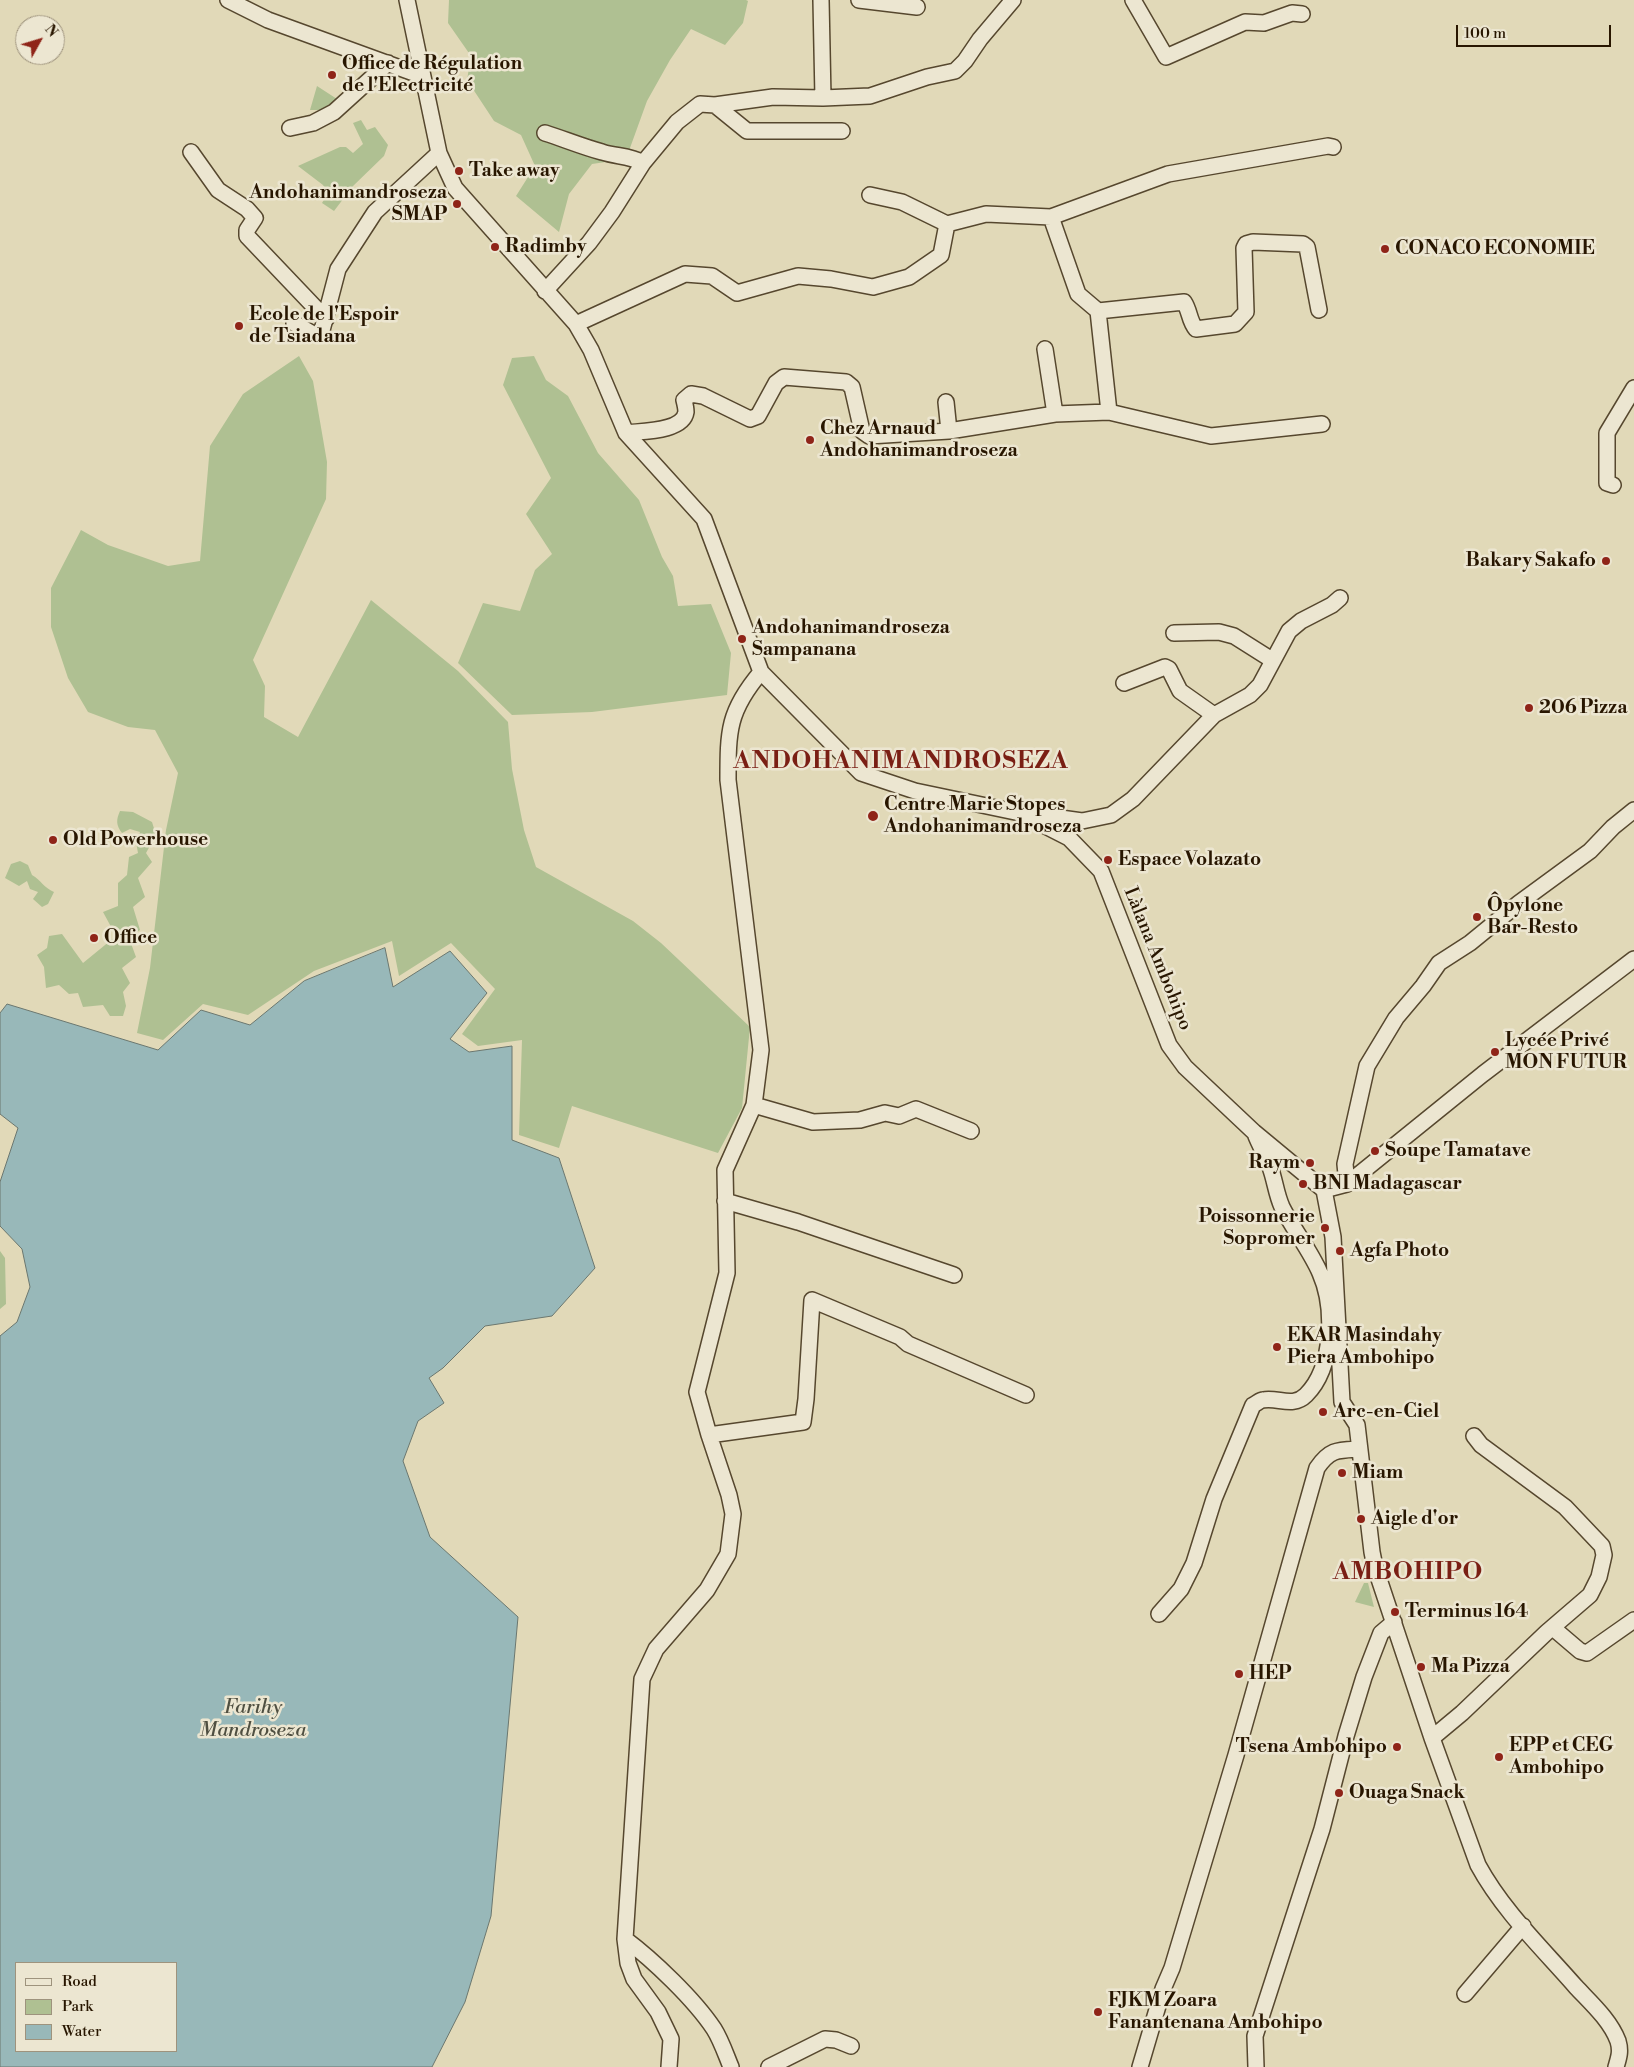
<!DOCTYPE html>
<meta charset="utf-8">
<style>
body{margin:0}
#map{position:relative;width:1634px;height:2067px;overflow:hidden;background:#e1d9b8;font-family:"Libre Bodoni",serif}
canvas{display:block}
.legend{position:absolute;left:15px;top:1962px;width:162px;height:90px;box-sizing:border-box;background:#ece6d1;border:1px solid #9e937d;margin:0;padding:6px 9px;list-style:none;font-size:15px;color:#281600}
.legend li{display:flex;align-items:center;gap:10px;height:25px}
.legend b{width:25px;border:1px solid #9e937d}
.north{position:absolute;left:15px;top:15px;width:50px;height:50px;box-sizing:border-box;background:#ece6d1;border:1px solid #9e937d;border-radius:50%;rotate:51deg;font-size:14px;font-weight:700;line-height:20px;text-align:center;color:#281600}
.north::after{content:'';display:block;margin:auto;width:18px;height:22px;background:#8f2418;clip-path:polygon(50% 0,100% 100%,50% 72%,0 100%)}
.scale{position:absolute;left:1456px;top:25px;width:155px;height:22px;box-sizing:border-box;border:2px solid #281600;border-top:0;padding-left:6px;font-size:15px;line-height:18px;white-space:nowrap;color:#281600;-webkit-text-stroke:4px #ece6d1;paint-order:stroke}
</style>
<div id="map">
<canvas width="1634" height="2067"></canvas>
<ul class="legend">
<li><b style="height:6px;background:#ece6d1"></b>Road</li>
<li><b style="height:14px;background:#afc092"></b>Park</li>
<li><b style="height:14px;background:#98b8b9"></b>Water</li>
</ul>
<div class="north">N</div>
<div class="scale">100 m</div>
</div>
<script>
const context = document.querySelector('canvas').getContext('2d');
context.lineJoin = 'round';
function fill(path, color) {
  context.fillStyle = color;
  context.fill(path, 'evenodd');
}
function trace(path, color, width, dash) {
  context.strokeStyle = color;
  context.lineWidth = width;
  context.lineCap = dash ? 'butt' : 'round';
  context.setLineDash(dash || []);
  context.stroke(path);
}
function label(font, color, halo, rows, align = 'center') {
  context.font = font + ' "Libre Bodoni",serif';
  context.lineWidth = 5;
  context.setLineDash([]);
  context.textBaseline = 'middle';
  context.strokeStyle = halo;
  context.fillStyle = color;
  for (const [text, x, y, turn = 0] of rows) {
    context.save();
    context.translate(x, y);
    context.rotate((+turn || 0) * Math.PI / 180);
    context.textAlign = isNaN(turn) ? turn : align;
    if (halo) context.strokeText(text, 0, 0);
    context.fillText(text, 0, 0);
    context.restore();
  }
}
const green = new Path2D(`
 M449 0H746L748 1 743 23 725 45 691 29 670 60 647 101 626 159 592 164 569 194 559 232 516 196 535 166 521 135 494 121 467 80 471 56 448 23Z
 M317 86 337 99 322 110H310Z
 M361 120 367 130 375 127 388 145 384 156 353 186 334 211 322 203 328 193 323 185 298 166 340 147H346L353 153 363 144 353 123Z
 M299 356 313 381 327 462 326 499 253 660 265 686 264 717 298 737 371 600 458 671 508 722 512 769 524 830 536 867 633 921 661 943 750 1027 742 1108 718 1153 572 1106 559 1148 519 1135 522 1040 478 1046 462 1034 495 989 451 943 399 976 392 941 314 971 248 1015 203 1004 163 1040 137 1033 150 968 166 830 178 773 155 730 128 727 88 712 68 678 51 627V588L81 530 108 545 168 566 200 561 210 446 243 394Z
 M534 356 546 380 568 396 598 453 639 500 662 557 673 576 678 606 711 604 731 653 727 695 592 712 512 715 458 663 483 603 520 611 535 570 552 554 526 514 551 478 503 385 512 358Z
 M120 811 133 812 152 822 156 835 146 853 152 862 138 878 145 897 133 907 140 930 129 938 136 957 122 968 130 983 123 992 126 1006 123 1016H110L103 1005 83 1007 78 993 69 994 59 985 46 988 44 967 37 955 47 948 49 936 62 934 83 963 116 936 103 912 118 906V883L127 875 129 857 138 853 136 842 140 832 130 829 122 833C116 825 116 820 120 811Z
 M20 861 28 865 32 875C41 880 44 888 54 892L48 904 42 907 33 899 38 892 30 889 27 881 19 886 5 878 11 864Z
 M0 1251 5 1258 6 1304 0 1309Z
 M1364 1583H1368L1374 1607 1355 1602Z`);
const water = new Path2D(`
 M385 948 393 987 450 951 487 993 450 1039 469 1052 512 1046V1140L559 1158 595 1268 552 1316 485 1326 443 1368 429 1378 444 1403 418 1421 403 1461 430 1537 518 1617 491 1916 465 2002 432 2067H0V1336L17 1322 30 1287 22 1249 0 1226V1182L18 1128 0 1114V1013L7 1004 158 1050 201 1010 250 1025 304 981ZM16 1963H176V2051H16Z`);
const minor = new Path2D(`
 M228 0 268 20 422 76
 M407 0 439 153 455 188 576 324 591 350 626 433 704 519 761 672 861 773 915 791 1020 813 1069 838 1101 871 1169 1045 1185 1067 1254 1132 1324 1190
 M821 0 823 98
 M859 0 917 7
 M1133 0 1166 57 1245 22 1264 23 1292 13 1302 14
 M715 105 747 131H842
 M290 128 313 123 334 112 388 63
 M545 133C564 139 583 147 602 152 617 157 629 155 643 163
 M191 152 218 190 247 209 255 218 247 230V236L326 319
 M870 195 902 202 947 224 986 214 1051 217 1168 174 1328 146 1333 147
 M1051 217 1078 294 1098 311
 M545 291 589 243 612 212 643 163 677 122 700 104 715 105 773 97 823 98 870 96 927 77 955 71 965 61 980 39 1013 0
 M294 323 313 334H321L338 269 375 212 439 153
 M576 324 685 274 712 276 737 293 798 276 831 279 873 287 909 277 941 255 947 224
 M1045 349 1055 414
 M946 402 949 431
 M1109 412 1098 311 1184 302C1190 311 1189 321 1196 329L1235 324 1246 312 1244 248 1246 244 1253 242 1303 244 1307 247 1319 310
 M626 433C641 431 683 432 686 412 686 409 685 404 684 400L691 394 703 396 750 419 758 416 776 383 784 377 846 382 852 387 862 431 869 436 949 431 1055 414 1109 412 1211 436 1322 424
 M1613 485 1607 483V433L1634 388
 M1174 633 1219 632 1234 636 1272 660
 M1124 683 1165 667 1169 669 1180 691 1214 715
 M1032 814 1082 821 1111 815 1133 799 1214 715 1250 695 1260 685 1289 631 1301 621 1332 605 1340 598
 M754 1105 813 1122 860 1120 885 1113 899 1116 916 1109 971 1131
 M1347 1184 1345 1164 1367 1066 1396 1018 1423 986 1439 963 1470 943 1519 903 1590 851 1613 827 1634 810
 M1324 1190 1333 1237 1342 1402 1357 1425 1372 1552 1375 1567 1432 1738 1478 1865C1503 1911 1542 1948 1576 1987 1591 2003 1610 2020 1618 2041 1621 2051 1619 2057 1616 2067
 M1324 1190 1347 1184 1483 1074 1634 959
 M725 1201 798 1222 954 1275
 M709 1435 803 1422 806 1399 812 1300 900 1337 908 1344 1026 1395
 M1159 1614 1181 1589 1194 1563 1214 1499 1253 1405C1256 1404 1260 1400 1263 1400 1278 1397 1293 1408 1306 1395 1334 1367 1335 1307 1320 1273 1310 1250 1293 1229 1282 1207 1276 1194 1275 1180 1270 1167 1266 1156 1260 1146 1256 1136
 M1553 1628 1580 1651 1587 1653 1634 1620
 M1432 1738 1462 1713 1547 1632 1590 1595 1599 1577 1604 1555 1602 1546 1565 1507 1481 1445 1474 1436
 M625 1939C653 1960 694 1999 714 2029 721 2040 726 2055 731 2067
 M1465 1994 1523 1926
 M669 2067 671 2039 658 2012 634 1979 628 1963 625 1939 642 1679 656 1649 707 1590 728 1554 733 1514 729 1495 709 1435 697 1392 727 1273 725 1170 754 1105 761 1050 728 780C728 731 728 711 761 672
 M769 2067 825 2039 836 2040 851 2046
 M1140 2067 1163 1989 1172 1968 1236 1755 1317 1468C1330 1449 1338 1450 1359 1449
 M1256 2067 1255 2036 1322 1829 1346 1736 1364 1677 1381 1633 1394 1622`);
const markers = [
 [332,75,5,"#8f2418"],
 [459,171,5,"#8f2418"],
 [457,204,5,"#8f2418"],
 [495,247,5,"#8f2418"],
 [1385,249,5,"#8f2418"],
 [239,326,5,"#8f2418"],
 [810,440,5,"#8f2418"],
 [1606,561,5,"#8f2418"],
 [742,639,5,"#8f2418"],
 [1529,708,5,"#8f2418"],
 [873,816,6,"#8f2418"],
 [53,840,5,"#8f2418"],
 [1108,860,5,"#8f2418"],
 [1477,917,5,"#8f2418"],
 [94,938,5,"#8f2418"],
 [1495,1052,5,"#8f2418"],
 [1375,1151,5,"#8f2418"],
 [1310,1163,5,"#8f2418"],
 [1303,1184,5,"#8f2418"],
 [1325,1228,5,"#8f2418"],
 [1340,1251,5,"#8f2418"],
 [1277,1347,5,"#8f2418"],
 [1323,1412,5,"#8f2418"],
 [1342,1473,5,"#8f2418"],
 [1361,1519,5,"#8f2418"],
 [1395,1612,5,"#8f2418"],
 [1421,1667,5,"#8f2418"],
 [1239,1674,5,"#8f2418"],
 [1397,1747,5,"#8f2418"],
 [1499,1757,5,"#8f2418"],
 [1339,1793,5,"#8f2418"],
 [1098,2012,5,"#8f2418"]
];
const poiNames = [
 ["Office de Régulation",342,64],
 ["de l'Electricité",342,86],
 ["Take away",469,171],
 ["Andohanimandroseza",447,193,"right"],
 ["SMAP",447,215,"right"],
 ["Radimby",505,247],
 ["CONACO ECONOMIE",1395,249],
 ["Ecole de l'Espoir",249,315],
 ["de Tsiadana",249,337],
 ["Chez Arnaud",820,429],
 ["Andohanimandroseza",820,451],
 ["Bakary Sakafo",1596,561,"right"],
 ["Andohanimandroseza",752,628],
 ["Sampanana",752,650],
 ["206 Pizza",1539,708],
 ["Centre Marie Stopes",884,805],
 ["Andohanimandroseza",884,827],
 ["Old Powerhouse",63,840],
 ["Espace Volazato",1118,860],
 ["Ôpylone",1487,906],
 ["Bar-Resto",1487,928],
 ["Office",104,938],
 ["Lycée Privé",1505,1041],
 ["MON FUTUR",1505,1063],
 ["Soupe Tamatave",1385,1151],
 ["Raym",1300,1163,"right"],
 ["BNI Madagascar",1313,1184],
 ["Poissonnerie",1315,1217,"right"],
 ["Sopromer",1315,1239,"right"],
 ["Agfa Photo",1350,1251],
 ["EKAR Masindahy",1287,1336],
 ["Piera Ambohipo",1287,1358],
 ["Arc-en-Ciel",1333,1412],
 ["Miam",1352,1473],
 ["Aigle d'or",1371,1519],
 ["Terminus 164",1405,1612],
 ["Ma Pizza",1431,1667],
 ["HEP",1249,1674],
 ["EPP et CEG",1509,1746],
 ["Ambohipo",1509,1768],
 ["Tsena Ambohipo",1387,1747,"right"],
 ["Ouaga Snack",1349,1793],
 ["FJKM Zoara",1108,2001],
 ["Fanantenana Ambohipo",1108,2023]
];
const streetNames = [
 ["Làlana Ambohipo",1157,959,68]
];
const waterNames = [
 ["Farihy",253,1708],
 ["Mandroseza",253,1731]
];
const districtNames = [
 ["ANDOHANIMANDROSEZA",901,762],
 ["AMBOHIPO",1408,1573]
];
fill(green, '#afc092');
fill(water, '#98b8b9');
trace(water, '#6b776f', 1);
trace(minor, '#56472e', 18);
trace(minor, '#ece6d1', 15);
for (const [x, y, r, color] of markers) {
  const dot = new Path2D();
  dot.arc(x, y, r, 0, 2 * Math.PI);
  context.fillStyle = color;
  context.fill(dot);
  trace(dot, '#ece6d1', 2);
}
label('bold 19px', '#281600', '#ece6d1', poiNames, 'left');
label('19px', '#281600', '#ece6d1', streetNames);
label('italic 20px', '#4f4f41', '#ece6d1', waterNames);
context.letterSpacing = '1px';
label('bold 24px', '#7a1f14', '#ece6d1', districtNames);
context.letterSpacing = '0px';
</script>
